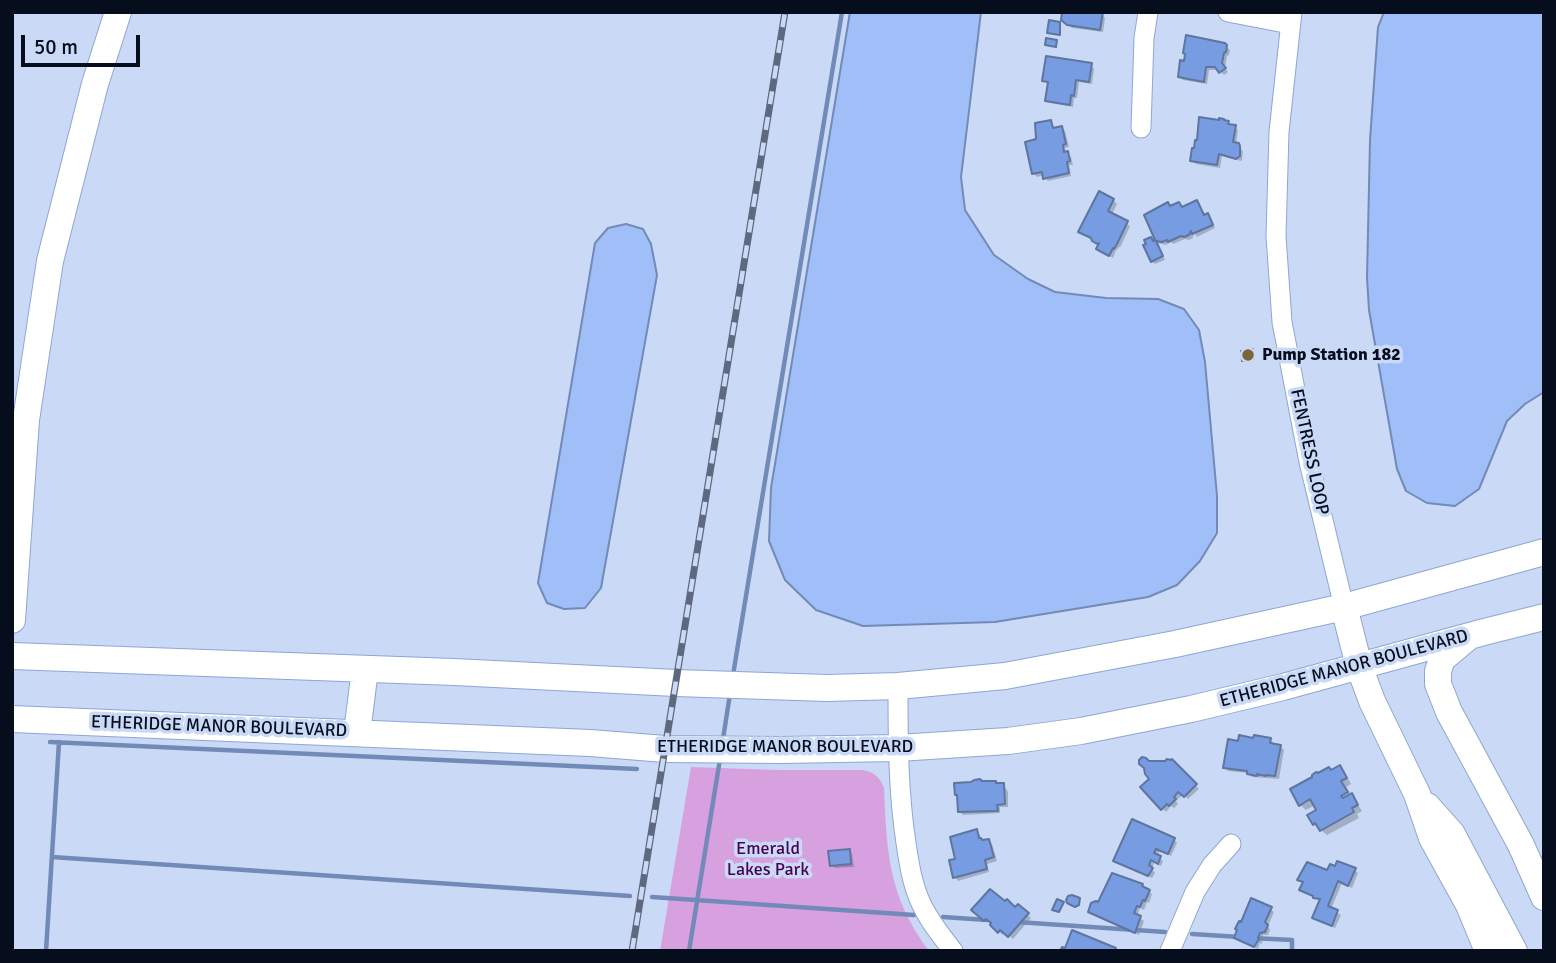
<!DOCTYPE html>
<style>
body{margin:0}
#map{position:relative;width:1556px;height:963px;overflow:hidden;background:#cadaf6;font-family:Signika,sans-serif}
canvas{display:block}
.frame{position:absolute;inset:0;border:14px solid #060e1e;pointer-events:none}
.scale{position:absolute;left:21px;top:35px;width:119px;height:32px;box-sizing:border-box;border:4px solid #060e1e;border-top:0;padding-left:9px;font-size:21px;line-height:24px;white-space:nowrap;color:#060e1e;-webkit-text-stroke:5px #cadaf6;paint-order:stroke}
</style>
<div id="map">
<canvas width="1556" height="963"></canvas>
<div class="frame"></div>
<div class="scale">50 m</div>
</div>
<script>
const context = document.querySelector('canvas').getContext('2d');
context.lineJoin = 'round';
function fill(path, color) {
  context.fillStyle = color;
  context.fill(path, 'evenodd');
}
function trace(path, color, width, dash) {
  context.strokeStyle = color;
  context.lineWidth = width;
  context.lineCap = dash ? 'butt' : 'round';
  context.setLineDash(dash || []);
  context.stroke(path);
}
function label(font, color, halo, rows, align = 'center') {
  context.font = font + ' Signika,sans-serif';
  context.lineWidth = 7;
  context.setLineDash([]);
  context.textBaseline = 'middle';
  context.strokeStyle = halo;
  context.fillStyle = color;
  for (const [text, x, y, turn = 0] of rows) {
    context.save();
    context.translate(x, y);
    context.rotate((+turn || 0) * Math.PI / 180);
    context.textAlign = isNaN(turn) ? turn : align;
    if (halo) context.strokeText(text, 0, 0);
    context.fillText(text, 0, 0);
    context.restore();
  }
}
const green = new Path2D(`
 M691 767 778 770H863C874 772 880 777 884 788 887 854 888 895 929 951H660Z`);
const water = new Path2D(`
 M850 12H981L961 177 965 210 994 255 1028 279 1055 292 1106 298 1158 299 1184 309 1199 330 1205 362 1217 496V533L1200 561 1177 585 1148 597 995 622 863 626 816 610 785 580 769 541 771 488Z
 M1384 12H1544V392L1525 404 1507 421 1479 489 1455 506 1427 503 1406 491 1397 469 1369 310 1367 278 1370 140 1378 27Z
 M626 224 643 229 651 244 657 275 601 588 585 608 564 609 547 603 538 583 595 243 608 228Z`);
const shadow = new Path2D(`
 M1102 14 1105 18 1103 32 1072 28 1063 19Z
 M1224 44 1230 50 1229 55 1227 56 1225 68 1228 72 1224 75 1219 70H1209L1207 84 1183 80 1179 77Z
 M1091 65 1094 69 1092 84 1079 82 1077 98H1074L1073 107 1050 103 1047 100 1049 84 1044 81Z
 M1051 122 1055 129 1062 128 1065 131 1069 147 1065 148 1066 153 1071 157 1073 165H1069L1071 176 1048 181 1044 175 1037 177 1033 173 1038 140Z
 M1228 123 1238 130 1236 145 1243 151 1242 160 1241 161 1222 156 1220 168 1196 164 1192 161Z
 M1113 200 1117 204 1112 214 1130 226 1121 246 1116 250 1113 258 1102 252 1098 249 1100 246 1093 239 1084 235Z
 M1197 202 1205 216 1207 215 1211 218 1215 228 1197 237 1194 233 1193 238 1189 240 1185 239 1173 244 1171 242 1166 245 1157 243 1165 260 1155 264 1152 261 1151 239 1154 242 1158 241 1171 207H1182Z
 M1270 740 1274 743 1273 745 1280 746 1284 750 1279 779 1252 777 1249 773 1228 771 1225 767 1239 743Z
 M1172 761 1199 789 1188 799 1183 794 1176 801 1178 804 1174 808 1171 806 1166 812 1142 787 1151 779 1148 762Z
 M1340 767 1345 773 1351 784 1346 787 1362 811 1357 814 1359 818 1327 835 1314 824 1318 810 1315 805 1306 810 1300 805 1331 772Z
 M1003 784 1008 792V807H1000V813L963 815 960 812Z
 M976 831 980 835 981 840 989 841 992 844 997 861 987 864 989 872 958 881 955 877 957 860Z
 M1174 839 1177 843 1171 856 1160 851 1157 856 1163 861 1161 866 1154 863 1152 869 1155 873 1152 878 1119 864 1115 861Z
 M849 851 852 854 854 867 835 868 831 865Z
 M1355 870 1358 873 1352 888 1342 883 1331 909 1341 915 1335 928 1318 921 1315 918 1321 901 1305 893 1301 890 1304 884 1299 880 1328 873Z
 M1142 886 1152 894 1149 903 1147 902 1144 910 1140 908 1137 916 1144 921 1139 935 1093 915 1090 911Z
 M1018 906 1031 918 1013 939 1005 932 1003 935 974 910 1015 909Z
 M1270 909 1274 912 1268 926 1270 930 1268 935H1263L1262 944 1260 943 1258 949 1239 941 1236 938 1242 924Z`);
const stream = new Path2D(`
 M733 675 842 12
 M723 739 730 694
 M50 742 637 769
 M52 857 630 896
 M652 897 914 915
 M943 917 987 920
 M1017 922 1165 932
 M1192 934 1240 937
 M1252 938 1292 940V951
 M46 951 59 742
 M689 951 720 759`);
const building = new Path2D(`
 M1062 12H1103L1100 30 1067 25 1061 20Z
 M1049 20 1060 22V35L1047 33Z
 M1186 35 1225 43 1227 45 1226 52 1224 53 1222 63 1226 68 1219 73 1215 67H1206L1204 82 1178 77 1180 60 1184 61 1185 54 1183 53Z
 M1046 38 1057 40 1056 47 1045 45Z
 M1046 56 1092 63 1089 82 1076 80 1074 96 1071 95 1070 105 1045 101 1048 82 1042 81Z
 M1199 117 1219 120V118L1224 119V120L1229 121 1228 124 1236 125 1233 142 1239 143 1240 146V156L1236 159 1219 154 1217 165 1190 161 1192 148H1194L1195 140H1197Z
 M1051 120 1053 128 1062 126 1066 144 1063 145 1064 152 1068 151 1070 161 1067 162 1069 173 1043 179 1042 172 1032 174 1025 142 1036 139 1035 123Z
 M1099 191 1114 199 1108 211 1128 221 1117 244 1114 249 1113 248 1109 256 1096 249 1099 243 1097 244 1092 241 1091 238 1078 232Z
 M1197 200 1204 215 1208 213 1213 225 1192 234 1191 231 1189 235 1184 237 1181 236 1168 242 1167 240 1162 242 1156 241 1163 256 1151 262 1143 245 1146 244 1144 240 1151 237 1153 241 1155 240 1144 215 1168 202 1170 206 1179 202 1182 207Z
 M1253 349 1254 359 1242 361 1241 351Z
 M1239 735 1253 738 1254 735 1271 738 1270 743 1281 745 1275 776 1266 775V776L1257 774V776L1247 774V771L1223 768 1228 739 1238 741Z
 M1142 757 1146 758 1149 761H1165L1167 759 1171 760 1172 759 1197 784 1184 797 1178 792 1174 797 1176 799 1169 806 1167 804 1161 810 1140 787 1149 779 1145 774 1144 768 1139 764V760Z
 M1340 765 1347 778 1341 781 1348 792 1341 796 1343 798 1352 793 1358 805 1352 808 1354 812 1320 831 1315 823 1313 825 1307 815 1316 810 1310 799 1299 806 1290 789 1312 777V775L1316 772 1318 773 1329 767 1331 770Z
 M980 779 982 781H996V783H1004L1005 804 997 805 998 811 958 812 957 795H955L954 783 971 782 974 780Z
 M1132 819 1175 838 1168 854 1156 849 1154 853 1161 856 1158 864 1151 860 1149 865 1153 868 1148 876 1113 861Z
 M977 829 979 838H981L982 840 989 839 994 857 985 860 987 869 953 878 949 860 955 859 950 837Z
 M850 849 851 864 830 866 828 851Z
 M1337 861 1356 868 1348 886 1338 881 1328 906 1338 910 1332 926 1312 918 1320 899 1313 898V896L1299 890 1303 882 1297 880 1307 862 1327 870 1330 864 1335 866Z
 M1112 873 1143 884 1142 886 1150 890 1145 901 1143 900 1140 907 1137 906 1134 913 1141 916 1135 933 1088 912 1091 903 1096 901 1098 902Z
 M990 889 1005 901 1007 899 1015 907 1018 904 1029 913 1008 937 1000 930 998 933 990 925 991 923 986 919 984 921 971 910Z
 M1072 895 1080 898 1079 905 1075 907 1067 903 1066 900 1068 896Z
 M1251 898 1272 907 1265 922 1268 925 1265 932 1260 933 1258 938 1259 939 1254 947 1234 938 1237 930 1235 929 1239 921 1241 922Z
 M1057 899 1064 902 1059 912 1052 910Z
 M1072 930 1116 948 1114 951H1060L1062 947 1065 948Z`);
const street = new Path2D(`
 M1228 12 1290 24
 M1292 12 1279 132 1276 236 1282 322 1309 462 1344 607
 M1141 128 1144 38 1148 12
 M898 686C898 739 898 791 906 843 909 863 912 883 920 901 928 920 941 935 953 951
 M1170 951 1195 892 1212 865 1231 844`);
const secondary = new Path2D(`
 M1344 607 1359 666 1372 701 1417 794 1432 838 1469 905 1488 951
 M12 620 26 420 50 261 95 84 118 12
 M1467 638 1442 659 1438 671V684L1449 712 1521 845 1544 897
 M12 656 454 672 676 683 827 688 898 686 1005 676 1175 644 1344 607 1544 552
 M12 719 590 743 665 749 781 750 898 748 1008 741 1081 731 1191 709 1283 687 1484 632 1544 617
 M357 733 365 669
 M1427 806 1452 834 1514 951`);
const rail = new Path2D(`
 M632 951 785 12`);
const markers = [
 [1248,355,7,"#7c6435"]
];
const poiNames = [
 ["Pump Station 182",1262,355]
];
const streetNames = [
 ["FENTRESS LOOP",1309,452,78],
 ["ETHERIDGE MANOR BOULEVARD",1344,669,-15],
 ["ETHERIDGE MANOR BOULEVARD",219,727,2],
 ["ETHERIDGE MANOR BOULEVARD",785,747]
];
const parkNames = [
 ["Emerald",768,849],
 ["Lakes Park",768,870]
];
fill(green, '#d7a0df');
fill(water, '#a0bff8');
trace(water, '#728ab7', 2);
fill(shadow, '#0003');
trace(stream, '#728ab7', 4.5);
fill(building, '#779ce1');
trace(building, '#5e75a0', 2);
trace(street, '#8da6d3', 21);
trace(secondary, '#8da6d3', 28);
trace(street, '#fff', 19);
trace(secondary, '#fff', 26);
trace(rail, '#5e697f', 7);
trace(rail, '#cadaf6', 4.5, [13]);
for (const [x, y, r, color] of markers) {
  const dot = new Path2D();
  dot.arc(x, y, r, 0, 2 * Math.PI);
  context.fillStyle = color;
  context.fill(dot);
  trace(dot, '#cadaf6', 2.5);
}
label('bold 18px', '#060e1e', '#cadaf6', poiNames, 'left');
label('18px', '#060e1e', '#cadaf6', streetNames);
label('18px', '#480053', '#cadaf6', parkNames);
</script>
